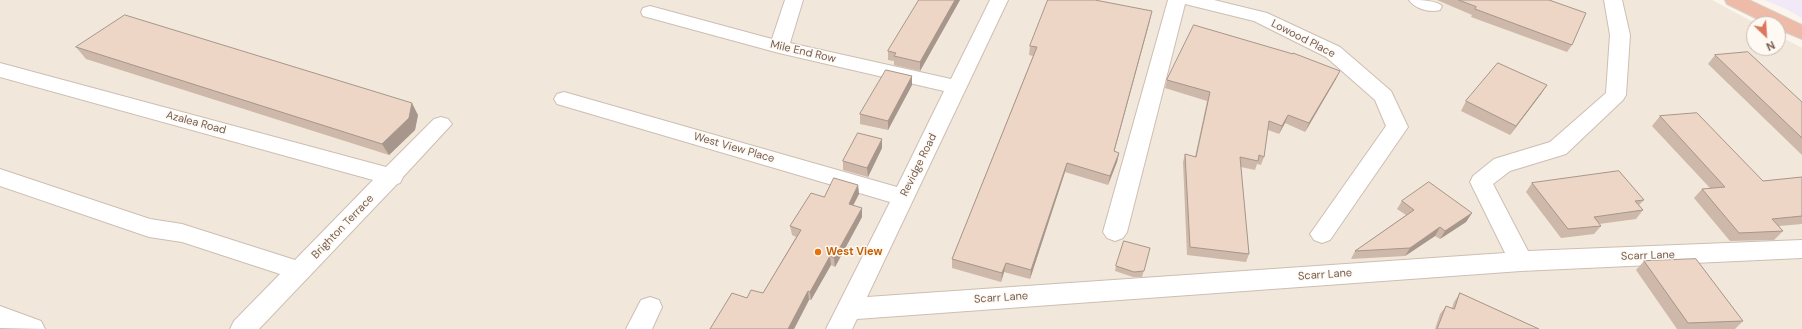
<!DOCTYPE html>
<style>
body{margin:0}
#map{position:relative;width:1802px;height:329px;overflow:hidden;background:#fbf5ec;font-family:"DM Sans",sans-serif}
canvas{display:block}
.north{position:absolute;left:1746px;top:16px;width:40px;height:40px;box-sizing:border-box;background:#fef9f3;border:1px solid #c7bbb2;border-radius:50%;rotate:155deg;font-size:11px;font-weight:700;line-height:16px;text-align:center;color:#755d50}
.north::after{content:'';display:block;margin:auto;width:14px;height:18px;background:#da775d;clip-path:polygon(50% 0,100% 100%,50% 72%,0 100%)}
</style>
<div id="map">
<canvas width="1802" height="329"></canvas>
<div class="north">N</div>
</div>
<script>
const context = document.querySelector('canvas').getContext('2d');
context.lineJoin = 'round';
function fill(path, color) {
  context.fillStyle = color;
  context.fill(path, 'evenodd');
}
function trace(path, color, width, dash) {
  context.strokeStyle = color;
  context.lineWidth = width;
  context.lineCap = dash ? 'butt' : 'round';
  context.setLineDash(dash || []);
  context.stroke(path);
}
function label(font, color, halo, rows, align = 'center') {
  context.font = font + ' "DM Sans",sans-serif';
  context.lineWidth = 3;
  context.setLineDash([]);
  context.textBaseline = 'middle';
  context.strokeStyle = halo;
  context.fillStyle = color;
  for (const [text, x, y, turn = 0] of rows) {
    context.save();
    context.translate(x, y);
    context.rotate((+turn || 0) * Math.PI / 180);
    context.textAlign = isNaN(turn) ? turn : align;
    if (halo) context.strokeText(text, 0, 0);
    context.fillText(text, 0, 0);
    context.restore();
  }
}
const residential = new Path2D(`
 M0 0H1712L1757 24H1754V48H1778V35L1802 48V329H0Z`);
const education = new Path2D(`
 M1764 0H1802V18L1784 8Z`);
const minor = new Path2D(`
 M785 0H803L790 43 951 79 990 0H1008L867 297 1505 253 1470 182 1473 176 1494 159 1550 142 1606 93 1610 35 1604 0H1622L1630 35 1626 95 1623 100 1566 154 1510 171 1493 184 1528 251 1802 240V258L1521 271 857 319 852 329H826L890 202 557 104 554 99 557 94 564 92 897 187 944 91 779 53 643 16 641 12 643 8 650 6 772 39Z
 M1168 0H1214L1267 13 1340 47 1391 91 1408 127 1330 240 1322 243 1314 240 1310 234 1386 126 1375 100 1326 57 1254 21 1185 4 1127 232 1123 238 1115 241 1107 238 1103 232Z
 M1409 0C1419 0 1436 0 1442 6L1440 10C1430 13 1415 9 1409 0Z
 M0 63 386 167 434 119 441 117 448 119 452 124 403 177 400 183 397 184 259 329H230L234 321 280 274 182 242 149 237 0 186V169L150 219 182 224 295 260 373 180 0 77Z
 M650 297 659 300 662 307 652 329H626L641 300Z
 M0 306 41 321 45 329 0 328Z`);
const highway = new Path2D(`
 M1725 0H1749L1802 25V39L1778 29V24H1768L1727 4Z`);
const wall = new Path2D(`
 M960 0 920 71 894 65V61L888 60V51Z
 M1437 0H1549L1572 45 1567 52 1471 17 1472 15Z
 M1150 20 1114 151 1119 153 1117 162 1108 185 1065 172 1030 279 1004 272 1001 282 952 268V259L1033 56 1029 55 1030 46Z
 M76 47 418 115 415 130 389 155 86 59Z
 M1715 55 1802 102V155L1708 64Z
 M912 76V85L888 130 860 124V114Z
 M1336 79 1305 132 1285 123 1279 134 1268 130 1264 157 1261 165 1257 164 1255 170 1241 167 1249 254 1246 262 1187 255 1183 162 1185 154 1195 157 1207 101 1165 88 1167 80Z
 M1547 85 1541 94 1510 135 1461 111 1466 101Z
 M1660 116 1763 181 1802 177V224L1779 226 1783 231 1774 240 1730 241 1694 198 1702 189 1710 188 1652 126Z
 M882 148 868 177 843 170V161Z
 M1532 183 1644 200 1639 205 1643 210 1636 219 1599 224 1601 226 1594 234 1561 238 1526 192Z
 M858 185 859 194 853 206 862 217 835 267 831 265 811 300H809L794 329H710L747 298 763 293 796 237 792 235 790 226Z
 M1402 201 1472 213 1466 222 1440 239 1435 236 1405 256 1351 259 1355 251 1406 215 1397 209Z
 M1150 248 1142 277H1133L1115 271 1116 266Z
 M1644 261 1743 321 1735 329H1677L1636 270Z
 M1460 293 1539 329H1435L1440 314 1446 306 1452 308 1454 302Z`);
const shadedWall = new Path2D(`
 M955 0H960L920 71V62Z
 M1152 11 1150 20 1112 160 1114 151Z
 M1340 71 1336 79 1305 132 1309 123Z
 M912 76V85L888 130V121Z
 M1547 85 1541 94 1510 135 1516 126Z
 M412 103 418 115 415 130 389 155 382 144Z
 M1288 115 1285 123 1279 134 1282 126Z
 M882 139V148L868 177 867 168Z
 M1119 153 1117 162 1108 185 1110 176Z
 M1067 163 1065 172 1030 279 1031 270Z
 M858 185 859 194 849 213V204Z
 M862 208V217L835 267 834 258Z
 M1472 213 1466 222 1440 239 1445 231Z
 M1440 227 1435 236 1405 256 1410 248Z
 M830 256 831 265 811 300 810 292Z
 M1006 263 1004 272 1001 282 1002 273Z
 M808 291 809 300 794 329H788Z`);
const building = new Path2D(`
 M919 0H955L920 62 894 56 896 53 888 51Z
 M1048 0H1095L1152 11 1114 151 1119 153 1110 176 1067 163 1031 270 1006 263 1002 273 952 259 1037 47 1030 46Z
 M1459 0H1549L1586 13 1572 45 1475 9 1476 7Z
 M125 15 412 103 409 118 382 144 76 47Z
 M1194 25 1293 54V53L1340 71 1309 123 1288 115 1282 126 1269 121 1264 157 1259 155 1258 161 1240 157 1249 254 1190 247 1185 154 1196 157 1210 92 1167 80Z
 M1748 52 1802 102V138L1715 55Z
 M1498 63 1547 85 1516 126 1466 101Z
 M886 70 912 76 888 121 860 114Z
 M1697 113 1763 181 1802 177V216L1772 219 1783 231 1739 233 1702 189 1725 187 1660 116Z
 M858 133 882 139 867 168 843 161Z
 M1619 171 1644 200 1635 201 1643 210 1594 217 1601 226 1568 229 1532 183Z
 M834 178 858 185 849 204 862 208 834 258 830 256 810 292 808 291 788 329H710L732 293 747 298 751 290 763 293 801 230 790 226 811 193 824 197Z
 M1429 182 1472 213 1445 231 1440 227 1410 248 1355 251 1414 210 1402 201Z
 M1124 241 1150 248 1144 271 1134 272 1116 266Z
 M1696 259 1743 321 1688 323 1644 261Z
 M1460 293 1539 329H1437L1446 306 1454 309Z`);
const markers = [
 [818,252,4,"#e8710a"]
];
const streetNames = [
 ["Lowood Place",1303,39,27],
 ["Mile End Row",803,52,13],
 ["Azalea Road",196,123,15],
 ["West View Place",734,148,16],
 ["Revidge Road",919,165,-64],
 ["Brighton Terrace",343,227,-46],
 ["Scarr Lane",1648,256,-2],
 ["Scarr Lane",1325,275,-4],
 ["Scarr Lane",1001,298,-4]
];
const foodNames = [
 ["West View",826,252]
];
fill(residential, '#f2e7db');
fill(education, '#f2e9f8');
trace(minor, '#cdbeb2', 2);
trace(highway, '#d8d2ce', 2);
fill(minor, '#fff');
fill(highway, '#efbba9');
fill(wall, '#cdb8aa');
fill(shadedWall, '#a7968b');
fill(building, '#eed6c6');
trace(building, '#a7968b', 1);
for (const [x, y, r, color] of markers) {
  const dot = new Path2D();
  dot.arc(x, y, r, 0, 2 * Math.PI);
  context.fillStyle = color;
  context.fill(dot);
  trace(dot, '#fef9f3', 1.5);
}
label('11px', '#755d50', '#fef9f3', streetNames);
label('bold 11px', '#c56008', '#fef9f3', foodNames, 'left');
</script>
